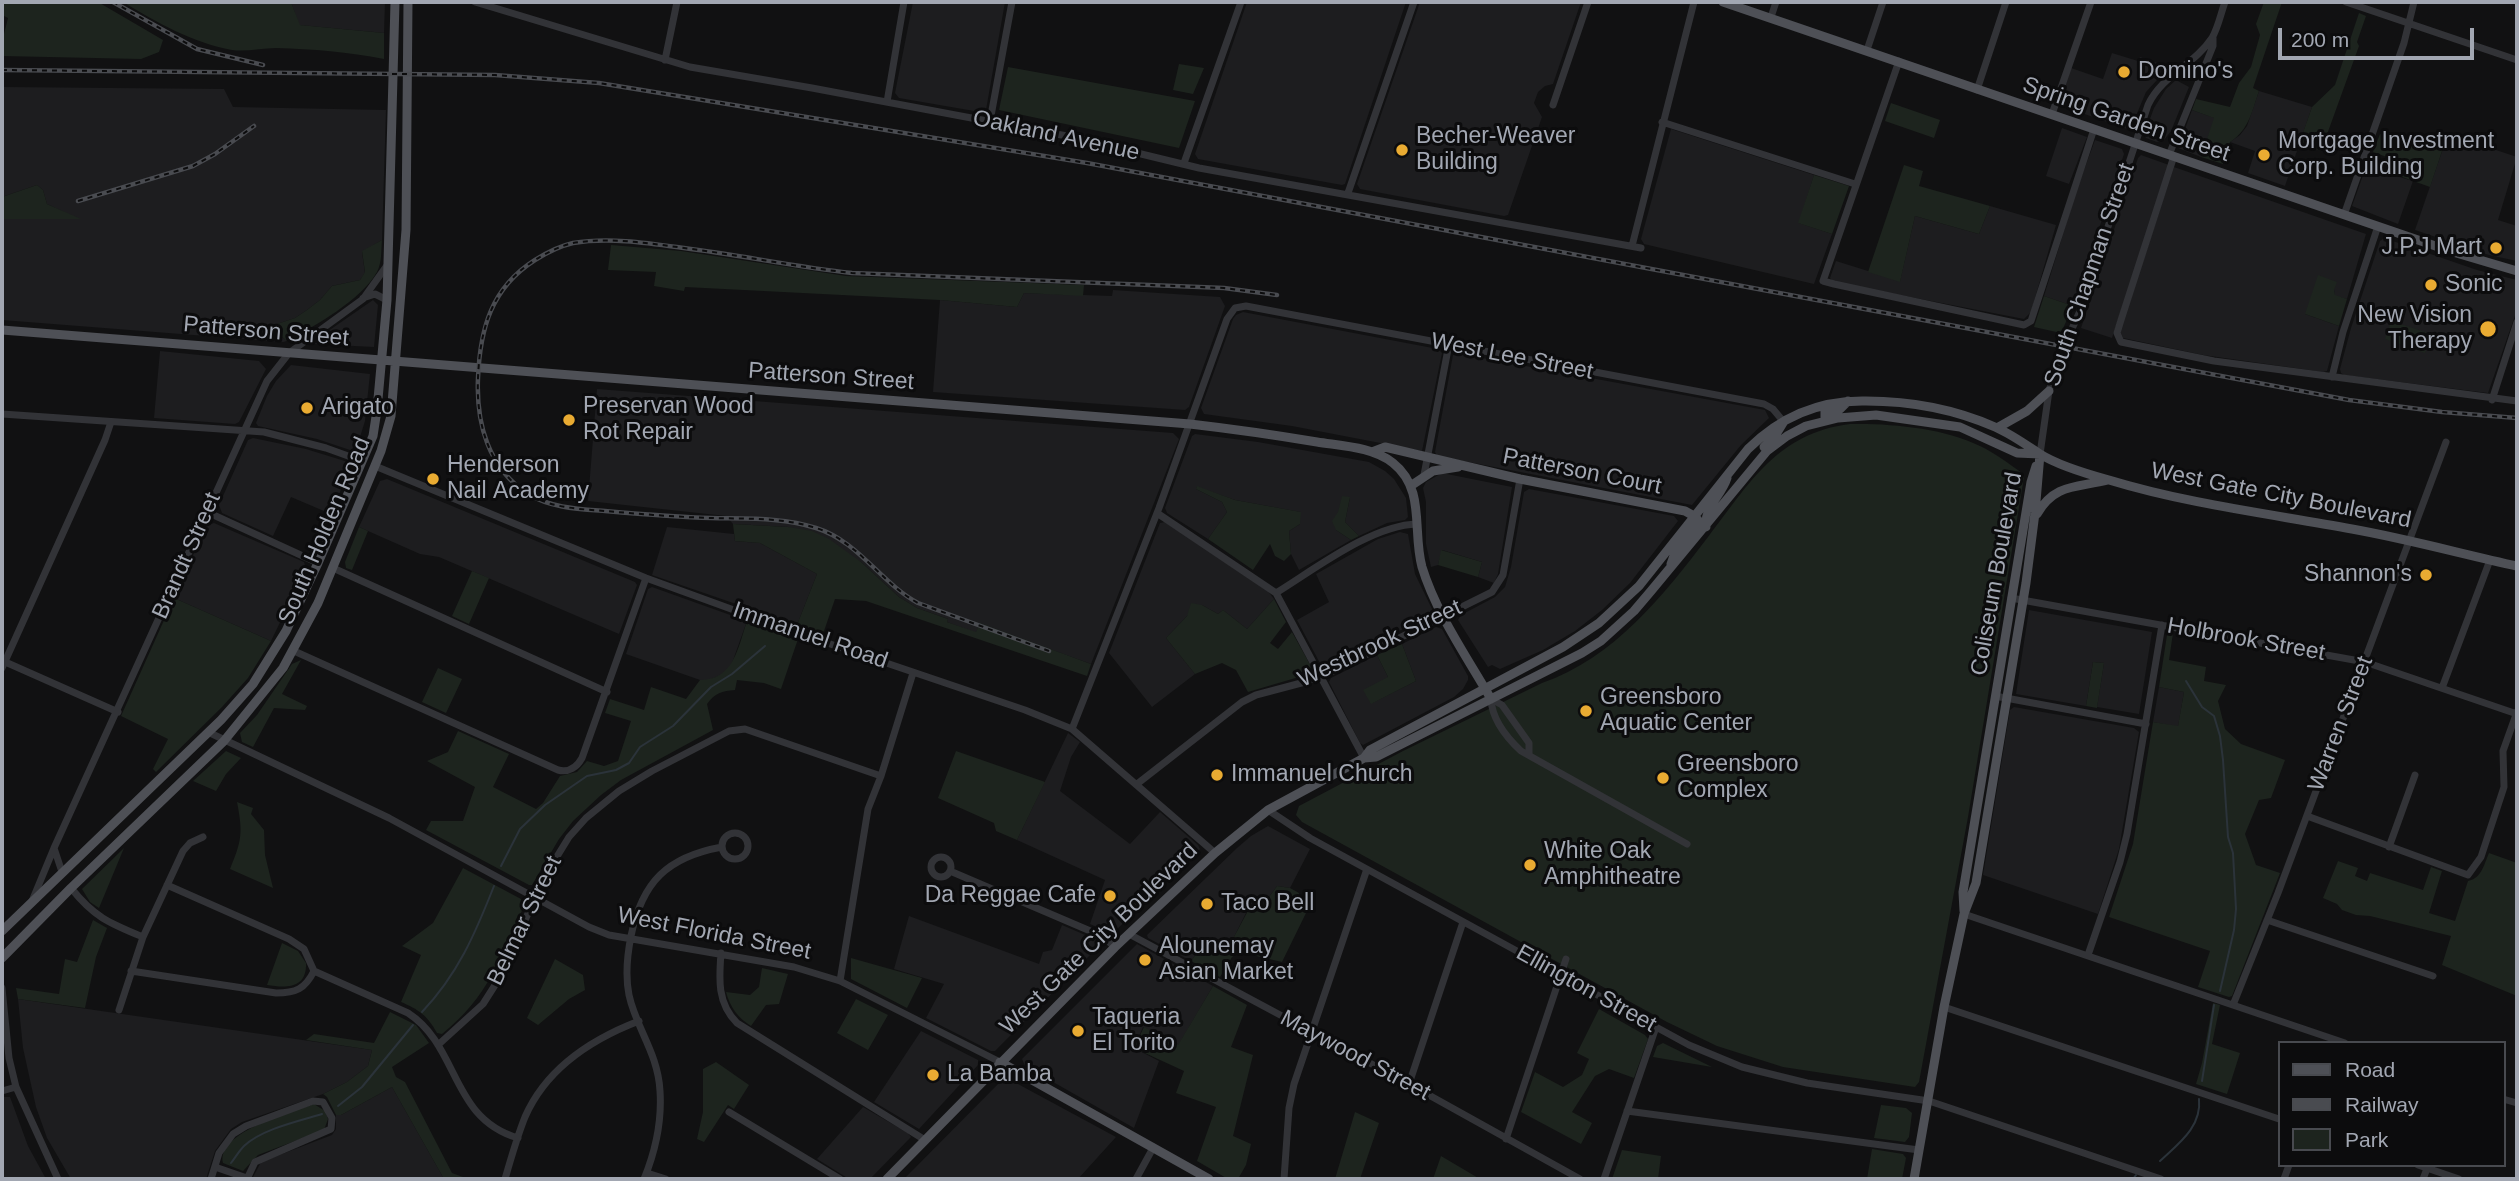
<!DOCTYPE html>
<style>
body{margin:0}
#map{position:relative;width:2519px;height:1181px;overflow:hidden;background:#111112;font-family:Helvetica,sans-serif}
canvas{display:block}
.frame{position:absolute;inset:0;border:4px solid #a2a7b2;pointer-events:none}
.legend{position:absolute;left:2278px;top:1041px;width:228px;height:126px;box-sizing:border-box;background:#0c0c0d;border:2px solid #484a4f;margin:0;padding:9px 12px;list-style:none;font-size:21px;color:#a2a7b2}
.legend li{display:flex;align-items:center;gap:14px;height:35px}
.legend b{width:35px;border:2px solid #484a4f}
.scale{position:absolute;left:2278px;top:28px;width:196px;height:32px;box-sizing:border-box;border:4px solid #a2a7b2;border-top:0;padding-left:9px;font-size:21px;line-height:24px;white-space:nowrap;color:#a2a7b2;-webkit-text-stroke:5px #0c0c0d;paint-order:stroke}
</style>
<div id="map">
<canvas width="2519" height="1181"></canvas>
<div class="frame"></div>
<ul class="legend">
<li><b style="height:9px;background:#4e5056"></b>Road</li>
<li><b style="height:9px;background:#494b50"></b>Railway</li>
<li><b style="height:19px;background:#1d241e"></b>Park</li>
</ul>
<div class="scale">200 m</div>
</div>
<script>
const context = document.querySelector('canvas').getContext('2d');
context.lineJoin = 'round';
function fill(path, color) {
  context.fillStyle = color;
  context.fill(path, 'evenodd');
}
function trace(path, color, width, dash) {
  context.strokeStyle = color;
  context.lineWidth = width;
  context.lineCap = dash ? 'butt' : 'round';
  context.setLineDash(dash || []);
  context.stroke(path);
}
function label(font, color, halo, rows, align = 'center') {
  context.font = font + ' Helvetica,sans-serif';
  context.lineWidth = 6;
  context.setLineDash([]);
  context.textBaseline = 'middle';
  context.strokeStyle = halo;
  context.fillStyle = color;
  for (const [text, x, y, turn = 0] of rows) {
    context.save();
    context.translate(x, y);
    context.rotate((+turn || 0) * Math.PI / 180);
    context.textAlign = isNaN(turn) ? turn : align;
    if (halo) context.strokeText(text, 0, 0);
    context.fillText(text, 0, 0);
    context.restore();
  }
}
const built = new Path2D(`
 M291 2H385L384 33 299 25Z
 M913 2H1005L986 110 980 112 899 98 895 93Z
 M1247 2H1406L1345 184 1342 185 1198 159 1195 154Z
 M1420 2H1581L1553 84 1545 86 1538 92 1534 103 1542 117 1508 215 1504 216 1360 189 1357 184Z
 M2112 53 2138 61 2140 57 2169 67 2146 92 2130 130 2059 105 2071 68 2103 79Z
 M2176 80 2189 87 2171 131 2164 140 2157 142 2146 138 2144 135 2154 108 2166 89Z
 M2 87 224 89 233 107 386 110 382 240 362 252 365 273 360 280 332 286 320 300 307 310 295 318 274 325 275 331 287 341 283 342 2 320V219H78L47 204 43 190 37 185 2 197Z
 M2259 91 2312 107 2285 186 2248 173 2255 151 2230 142 2240 135 2247 126Z
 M2192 110 2215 118 2201 157 2178 148Z
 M2062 128 2087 137 2069 184 2046 176Z
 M1671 129 1814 175 1799 223 1832 234 1814 284 1644 244 1641 239Z
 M2448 134 2517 157 2498 220 2517 226V261L2489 255 2415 230Z
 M2095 140 2122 149 2124 154 2073 306 2044 296 2076 192Z
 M2141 155 2169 165 2112 338 2081 328 2138 158Z
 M2174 167 2366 234 2347 299 2335 296 2334 290 2305 314 2339 326 2327 371 2323 372 2203 355 2123 338 2120 331Z
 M2366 167 2413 181 2398 224 2352 206Z
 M1990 206 2056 225 2031 312 2024 319 1833 282 1830 278 1836 261 1900 281 1915 216 1979 234Z
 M2384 238 2477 270 2517 280V310L2488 393 2344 375 2341 373 2340 369 2351 328 2380 241Z
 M1113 290 1220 297 1225 306 1189 407 1185 410 933 392 940 300 1017 307 1024 293 1112 296Z
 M373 300 378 305 374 347 315 344 321 336Z
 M1243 312 1438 349 1442 353 1422 451 1292 426 1204 414 1201 408 1233 319 1236 315Z
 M160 351 259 361 266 369 239 422 235 424 154 418Z
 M1455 353 1765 410 1769 418 1741 445 1692 505 1437 456 1435 452 1453 355Z
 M291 365 370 374 365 421 356 450 353 451 317 439 258 426 256 423 267 396 276 381Z
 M597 389 1173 433 1179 439 1091 664 980 624 976 633 947 622 948 619 917 608 899 597 861 562 788 527 733 524 726 516 588 501Z
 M1195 434 1258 442 1369 462 1385 471 1394 479 1406 498 1408 517 1405 520 1387 523 1359 536 1345 522 1350 497 1336 530 1351 540 1299 570 1291 554 1289 531 1300 524V512L1235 500 1197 487 1196 489 1222 502 1227 512 1208 539 1167 513 1165 508 1192 436Z
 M253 438 306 449 348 462 351 465 331 514 291 497 273 536 222 513 219 505 248 440Z
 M1442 473 1512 487 1498 574 1494 583 1478 577 1482 562 1442 550 1438 565 1431 567 1426 544V502L1423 488 1426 482Z
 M387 479 635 582 637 585 619 634 439 557 420 554 359 527 380 481Z
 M1529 489 1674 516 1678 521 1630 583 1602 610 1575 631 1543 650 1500 669 1492 665 1488 667 1458 620 1461 615 1495 597 1505 587 1511 567 1524 492Z
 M1165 522 1268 591 1274 599 1247 629 1223 610 1218 614 1202 605 1187 616 1166 638 1195 674 1152 707 1109 653 1160 523Z
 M214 523 304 562 306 569 271 641 174 598 206 526Z
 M667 527 734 534 735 541 760 543 817 574 797 625 652 575Z
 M1400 532 1408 534 1415 574 1432 609 1431 616 1322 667 1297 620 1329 602 1316 574 1378 539Z
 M652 587 747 621 731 666 722 675 709 680H700L626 654 648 589Z
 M2029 610 2152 632 2139 714 2097 707 2104 663 2093 662 2086 706 2016 694Z
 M1436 627 1442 629 1468 676V680L1463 689 1454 697 1363 745 1360 743 1329 682 1331 678 1377 655 1388 677 1372 703 1416 681 1402 644Z
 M2159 687 2184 692 2178 727 2153 722Z
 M2014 707 2134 728 2139 732 2119 849 2098 914 1983 875 2010 710Z
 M1068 733 1080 742 1071 757 1060 791 1130 844 1160 812 1198 845 1200 849 1112 934 1090 924 1105 880 1017 840Z
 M1268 826 1310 849 1290 888 1277 886 1258 912 1249 907 1228 949 1208 938 1191 961 1148 938 1147 935 1237 848 1251 836Z
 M909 916 1039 964 1043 952 1052 950 1062 925 1097 940 1099 946 995 1051H991L926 1018 944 984 894 969Z
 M1137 944 1213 986 1178 1046 1143 1027 1134 1048 1159 1061 1134 1128 1025 1066 1022 1059Z
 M18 999 372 1050 368 1066 347 1082 323 1094 242 1122 231 1129 215 1151 206 1179H71L47 1138 36 1107 23 1048Z
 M921 1031 978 1060V1065L919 1129 874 1102Z
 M1005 1077 1116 1137 1078 1179H904Z
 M392 1087 444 1179H252L261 1162 332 1135 336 1129V1115H341Z
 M4 1097H10L28 1146 46 1179H2V1098Z
 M863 1107 908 1133 911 1137 870 1179H849L817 1159Z`);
const green = new Path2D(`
 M2 2H98L163 40 159 52 141 59 2 56V42L8 18 2 15Z
 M123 2H291L300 25 384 33V59C348 52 313 49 276 48 262 48 246 52 232 50 193 43 156 22 123 2Z
 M2264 2H2282L2253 88 2259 91C2252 111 2249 130 2230 142L2223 164 2201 157 2214 118 2192 110 2196 99 2230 107 2239 83 2251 67 2260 35 2256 24Z
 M2359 13 2366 16 2357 42 2359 46 2321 151 2299 144 2312 107 2335 85Z
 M1179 64 1204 68 1193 94 1173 90Z
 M1008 67 1195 101 1179 148 999 110Z
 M1891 103 1940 120 1934 138 1885 121Z
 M2380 134 2418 147 2424 138 2444 145 2430 187 2391 173 2395 160 2373 152Z
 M1904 165 1923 171 1919 186 1990 206 1979 234 1915 216 1900 282 1868 272Z
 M1814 175 1849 186 1832 234 1798 223Z
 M37 185 43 190 47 204 81 219H2V197Z
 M382 240C381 251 382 262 377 272 361 300 315 326 287 341L275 331 274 325 295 318 307 310 320 300 332 286 360 280 365 272 362 251Z
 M611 245 681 251 846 276 1084 285 1083 296 1024 293 1017 307 940 300 685 287 684 291 654 286 656 272 608 270Z
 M2318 275 2337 282 2334 290 2335 295 2347 299 2339 326 2305 314Z
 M2044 296 2073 306 2061 333 2034 327Z
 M2391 321 2431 334 2425 353 2385 339Z
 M1850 424C1889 423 1945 428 1980 446 1995 453 2009 464 2022 473L2024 477 1968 817 1919 1082 1915 1087 1783 1067 1717 1046 1667 1022 1302 822 1296 815 1299 806 1403 751 1542 683C1614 658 1663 596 1708 537 1749 484 1777 433 1850 424Z
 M1197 486 1235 500 1301 512 1300 524 1289 531 1291 554 1284 561 1275 556 1270 544 1253 570 1208 539 1227 512 1222 502 1196 489Z
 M1342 496 1350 497 1345 522 1359 536 1351 540 1336 530 1332 521 1338 512Z
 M733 524 788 527 812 531 829 539 861 562 899 597 917 608 948 619 947 622 976 632 980 623 1091 664 1087 676 866 601 835 599 823 634 797 625 817 574 760 543 735 541Z
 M359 527 368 531 352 570 346 568 345 562Z
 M1441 550 1482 562 1478 577 1438 565Z
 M472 571 489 578 469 624 452 616Z
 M174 598 271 641 248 678 222 707 156 772 153 769 168 739 121 716Z
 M1274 599 1286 622 1270 643 1278 649 1292 632 1312 668 1309 674 1248 692 1236 670 1222 663 1195 674 1166 638 1187 616 1191 603 1202 605 1218 614 1223 610 1247 629Z
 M747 621 798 639 781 689 764 683 737 680 735 690C722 691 715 693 707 704L713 730 621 780 601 795 573 821 559 839 532 885H529L426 830 431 821H463L475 787 427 761 448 752 458 731 509 754 493 787 536 809 543 803 560 776 577 772 587 761 604 766 618 761 631 721 605 713 610 699 644 710 651 687 686 699 700 680C734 680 738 647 747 621Z
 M2173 633 2169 660 2206 667 2204 681 2226 685 2218 701 2225 729 2241 744 2285 760 2271 798 2259 800 2245 834 2256 865 2280 873 2232 996 2229 997 2198 987 2210 951 2109 917 2133 844 2153 722 2178 726 2184 692 2159 687 2167 635Z
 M1402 644 1416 681 1371 704 1363 690 1388 677 1377 655Z
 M301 660 282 694 307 706 305 710 274 708 253 747 242 742 240 733 257 715 292 664Z
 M2093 662 2104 663 2097 708 2086 706Z
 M438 668 462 679 446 713 422 702Z
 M226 751 241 758 226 774 216 791 193 781Z
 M956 751 1045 782 1017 840 996 831 994 823 938 798Z
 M237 802 253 808 251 814 264 830 265 855 273 888 230 869C242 840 243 833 237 802Z
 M124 848 99 908 90 902 82 889Z
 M2489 853 2517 863V996L2442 965 2451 936 2370 916 2356 915 2342 910 2337 904 2323 898 2338 861 2358 868 2355 876 2367 881 2370 873 2423 890 2431 867 2442 871 2429 913 2455 921 2468 881C2482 878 2484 864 2489 853Z
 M463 868 521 899 524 906C501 958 488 997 442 1034L437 1033C428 1016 418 1009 401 1002L421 955 402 946 433 923Z
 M1277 886 1290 888 1299 893 1298 906 1307 911 1282 962 1239 952 1232 957 1220 977 1191 961 1208 938 1228 948 1250 907 1258 912Z
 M93 920 107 928 96 957 85 1008 18 999 16 988 59 994 65 959 77 962Z
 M282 943 298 951 306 963C307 989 286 988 267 985Z
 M851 958 922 978 907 1008 851 979Z
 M555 959 583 975 585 990 569 999 538 1025 527 1018Z
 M762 968 788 974 779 1004 766 1005 751 1026C738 1018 730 1007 726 992L750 995 759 987Z
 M1213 986 1247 1005 1231 1047 1253 1055 1233 1136 1251 1144 1246 1165 1238 1179H1228L1197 1161 1216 1107 1176 1093 1184 1071 1134 1048 1144 1027 1178 1045Z
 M856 999 888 1015 868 1050 837 1033Z
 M2213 1003 2220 1005 2212 1044 2240 1053 2227 1094 2196 1084 2202 1063Z
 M1599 1009 1645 1035 1648 1039 1634 1078 1609 1069 1595 1076 1572 1112 1592 1123 1581 1144 1521 1112 1535 1072 1563 1087 1582 1075 1589 1059 1577 1053Z
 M390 1012 416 1025 429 1043 392 1067 396 1077 405 1082 452 1173 463 1177V1179H444L392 1087 341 1115H336L327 1097 323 1094 347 1082 368 1066 372 1050 306 1040 314 1034 374 1043Z
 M1663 1043 1712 1067 1653 1057 1657 1046Z
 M716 1062 749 1085 734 1109 728 1105 704 1142 697 1139 703 1112V1069Z
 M314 1104 325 1111 328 1119 324 1130 258 1155 243 1171 223 1163C216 1132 292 1112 314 1104Z
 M1881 1105 1906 1108 1912 1113 1909 1137 1905 1142 1874 1138Z
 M1355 1112 1379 1123 1360 1179H1335Z
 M1872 1149 1903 1154 1906 1158 1902 1179H1867Z
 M1622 1150 1661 1156 1658 1179H1612Z
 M1441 1156 1480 1179H1433Z`);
const stream = new Path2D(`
 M2186 681 2202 707 2214 716 2220 736 2223 760 2228 837 2233 853 2236 909 2234 930 2220 991
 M501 866 520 829 545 805 587 776 616 770 629 763 640 747 673 726 711 687 732 674 765 646
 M422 1012C458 974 475 934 494 886
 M2202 1081 2214 1005
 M338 1106 362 1087 413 1025
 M2160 1161C2178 1144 2202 1127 2199 1099
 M231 1163C235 1158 239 1151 244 1146 262 1129 299 1121 322 1114
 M2133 1179 2136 1175`);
const minor = new Path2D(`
 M475 2 690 67 812 88 1067 136 1199 168 1641 248
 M2346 2 2517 60
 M1771 17 1776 2
 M1867 50 1883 2
 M665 60 677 2
 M1899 61 1823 281 1834 284 2024 325 2031 321 2094 129
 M1977 90 2006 2
 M887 102 904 2
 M1553 105 1588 2
 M2052 114 2091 2
 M990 121 1012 2
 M1662 122 1855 184
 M2169 155 2213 46V38
 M2174 156 2121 320 2117 333 2121 342 2214 361 2517 401
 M1184 163 1241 2
 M1348 193 1414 2
 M2344 215 2404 43 2414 2
 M1632 246 1694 2
 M363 298 375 294 387 300
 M2332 377 2343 332 2378 226
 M2492 400 2517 322
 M2 414 264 432 326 448 362 461
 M2040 454 2049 391 2059 357 2081 309 2148 105C2162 75 2194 65 2212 38 2218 28 2221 13 2225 2
 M375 466 646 578 786 629 1025 710 1072 729 1215 853
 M1424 475 1449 344
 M207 512 318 563
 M1157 513 1276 593 1364 758
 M333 568 607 692
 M1276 593C1315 569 1372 525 1417 524
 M2011 598 2365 662 2517 714
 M294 651 558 770C569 773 577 767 582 758L646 578
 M3 661 118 712
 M2 668 105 440 111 422
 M2442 688 2490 560
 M1995 696 2146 724
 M1491 699C1492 720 1506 737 1521 751L1687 844
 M1491 699 1502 705 1529 743V754
 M1072 729 1159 508 1227 319 1235 308 1246 306 1764 404 1773 409 1783 421
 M208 732 389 818 589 927 609 935 794 967 840 981 1000 1062
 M1137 784 1242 702 1256 695 1305 682 1333 671 1492 592 1503 575 1520 479
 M1268 810 1310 838 1656 1027 1689 1045 1742 1067 1807 1083 1929 1101 2161 1179
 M2307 816 2468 875 2481 857 2504 787 2503 751 2517 712
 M722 846a13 13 0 1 1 26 0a13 13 0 1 1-26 0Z
 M2389 847 2415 775
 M931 867a10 10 0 1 1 20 0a10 10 0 1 1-20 0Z
 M950 871 1102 936 1115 947
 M62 872 54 848 267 381 289 353 363 299 388 264
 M167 885 289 939 304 949 314 971
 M71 888C94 917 109 923 143 937
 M32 901 54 848
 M1964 914 2345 1043
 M2267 920 2433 976
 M1129 934 1409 1084 1580 1179
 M721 953C719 979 717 1003 737 1023L925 1140
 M2088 955 2120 862 2127 834 2162 625
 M131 971 276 993C296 993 305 989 314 971
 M314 971 408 1013C460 1047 450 1118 518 1138
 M840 981 868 809 881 776 913 673
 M2 988 9 1058 16 1087 58 1179
 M2233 1005 2278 893 2446 442
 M1944 1007 2279 1119
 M119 1010 143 937 183 851 190 843 203 837
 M438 1045 483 1004 497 982 545 876 569 837 586 818 619 791 652 771 729 731 745 729 881 776
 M1409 1084 1463 922
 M2 1091 16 1087
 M2503 1099 2517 1103
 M1627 1111 1919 1150
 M729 1112 840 1179
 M1506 1139 1566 959
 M2418 1165 2459 1179
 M215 1167 247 1178
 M647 1173 666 1179
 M211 1179 219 1153 233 1134 246 1126 313 1101 323 1102 332 1118 331 1129 255 1162 247 1179
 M505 1179C511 1158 517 1137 525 1117 546 1069 592 1039 639 1021
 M644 1179C655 1152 662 1121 660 1091 658 1053 636 1028 629 995 625 975 627 956 631 936 642 882 667 857 722 847
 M1136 1179 1153 1148
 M1284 1179 1289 1108 1294 1084 1367 869
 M1604 1179 1656 1027
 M2284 1179 2289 1165
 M2423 1179 2428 1166`);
const major = new Path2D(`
 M1723 2 2453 252 2517 271
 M2 330 1190 424C1233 429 1275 435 1317 442 1342 446 1373 447 1393 463 1426 489 1412 531 1422 567 1436 613 1467 657 1491 699
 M1825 420V412L1840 409 1848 401
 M1997 428 2027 411 2049 391
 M1764 447 1775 436 1783 423
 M1372 452 1385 447 1520 479 1685 511 1694 516
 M1412 485 1433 471 1458 467
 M2037 514C2055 483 2077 488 2108 480
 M1706 527C1704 506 1721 497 1727 478
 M1671 564 1675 553 1697 525 1698 520 1694 516
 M1364 758 1376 757 1582 653 1601 641 1634 611 1651 591 1767 451 1787 436 1806 426 1838 418 1876 415 1960 427 2017 453 2040 454
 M1964 911 1963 892 2031 482 2036 466
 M2 931 221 720 253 684 286 631 318 563 373 436 377 410 387 300 395 2
 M2 958 71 888 224 741 283 668 318 603 381 451 391 416 406 230 408 2
 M1000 1062 1209 1179
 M887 1179 1115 947 1215 853 1268 810 1364 758 1370 750 1563 647 1599 623 1639 586 1748 449C1780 417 1820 400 1866 401 1910 401 1954 409 1995 427 2011 434 2025 444 2040 454 2059 466 2087 474 2109 480 2188 504 2271 514 2352 529 2408 539 2462 554 2517 566
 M1914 1179 1944 1007 1964 914 1976 883 2026 583 2035 513 2040 454`);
const rail = new Path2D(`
 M113 2 197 49 263 65
 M2 70 495 75 599 83 1087 163 2349 400 2442 412 2517 418
 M78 201 193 166 215 154 254 126
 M1049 651 918 603C881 583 858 541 816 528 782 517 746 519 711 518 676 517 640 514 605 511 579 509 551 508 528 494 488 468 476 423 478 378 480 329 491 288 535 260 546 253 560 246 573 243 609 237 648 243 684 248 740 255 796 267 852 273L1224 288 1277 295`);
const markers = [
 [2124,72,7,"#e9ab32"],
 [1402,150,7,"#e9ab32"],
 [2264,155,7,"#e9ab32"],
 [2496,248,7,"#e9ab32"],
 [2431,285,7,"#e9ab32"],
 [2488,329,9,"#e9ab32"],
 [307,408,7,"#e9ab32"],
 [569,420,7,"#e9ab32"],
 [433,479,7,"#e9ab32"],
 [2426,575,7,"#e9ab32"],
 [1586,711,7,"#e9ab32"],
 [1217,775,7,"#e9ab32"],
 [1663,778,7,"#e9ab32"],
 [1530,865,7,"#e9ab32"],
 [1110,896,7,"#e9ab32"],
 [1207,904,7,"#e9ab32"],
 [1145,960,7,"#e9ab32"],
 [1078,1031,7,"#e9ab32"],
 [933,1075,7,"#e9ab32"]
];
const poiNames = [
 ["Domino's",2138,72],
 ["Becher-Weaver",1416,137],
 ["Building",1416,163],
 ["Mortgage Investment",2278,142],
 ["Corp. Building",2278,168],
 ["J.P.J Mart",2482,248,"right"],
 ["Sonic",2445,285],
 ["New Vision",2472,316,"right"],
 ["Therapy",2472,342,"right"],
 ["Preservan Wood",583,407],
 ["Rot Repair",583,433],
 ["Arigato",321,408],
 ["Henderson",447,466],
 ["Nail Academy",447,492],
 ["Shannon's",2412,575,"right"],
 ["Greensboro",1600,698],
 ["Aquatic Center",1600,724],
 ["Greensboro",1677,765],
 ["Complex",1677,791],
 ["Immanuel Church",1231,775],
 ["White Oak",1544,852],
 ["Amphitheatre",1544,878],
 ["Da Reggae Cafe",1096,896,"right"],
 ["Taco Bell",1221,904],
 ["Alounemay",1159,947],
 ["Asian Market",1159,973],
 ["Taqueria",1092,1018],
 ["El Torito",1092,1044],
 ["La Bamba",947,1075]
];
const streetNames = [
 ["Spring Garden Street",2126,120,19],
 ["Oakland Avenue",1056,136,12],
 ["South Chapman Street",2090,275,-71],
 ["Patterson Street",266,332,5],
 ["West Lee Street",1512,357,11],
 ["Patterson Street",831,377,4],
 ["Patterson Court",1582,472,11],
 ["West Gate City Boulevard",2281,496,11],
 ["South Holden Road",325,531,-67],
 ["Brandt Street",187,556,-66],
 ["Coliseum Boulevard",1997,574,-80],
 ["Immanuel Road",810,636,19],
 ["Holbrook Street",2246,640,10],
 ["Westbrook Street",1380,644,-25],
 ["Warren Street",2341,724,-69],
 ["Belmar Street",525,921,-64],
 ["West Florida Street",714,934,11],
 ["West Gate City Boulevard",1099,939,-44],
 ["Ellington Street",1586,989,29],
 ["Maywood Street",1355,1056,28]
];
fill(built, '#1d1d1f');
fill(green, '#1d241e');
trace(stream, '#2b333a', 2);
trace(minor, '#323337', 7);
trace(major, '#4e5056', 9);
trace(rail, '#494b50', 4.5);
trace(rail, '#0c0c0d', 2, [5]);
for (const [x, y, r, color] of markers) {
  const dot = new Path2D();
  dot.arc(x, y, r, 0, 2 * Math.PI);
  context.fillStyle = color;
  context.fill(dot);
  trace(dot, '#0c0c0d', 2.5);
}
label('23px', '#a2a7b2', '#0c0c0d', poiNames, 'left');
label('23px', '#a2a7b2', '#0c0c0d', streetNames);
</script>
